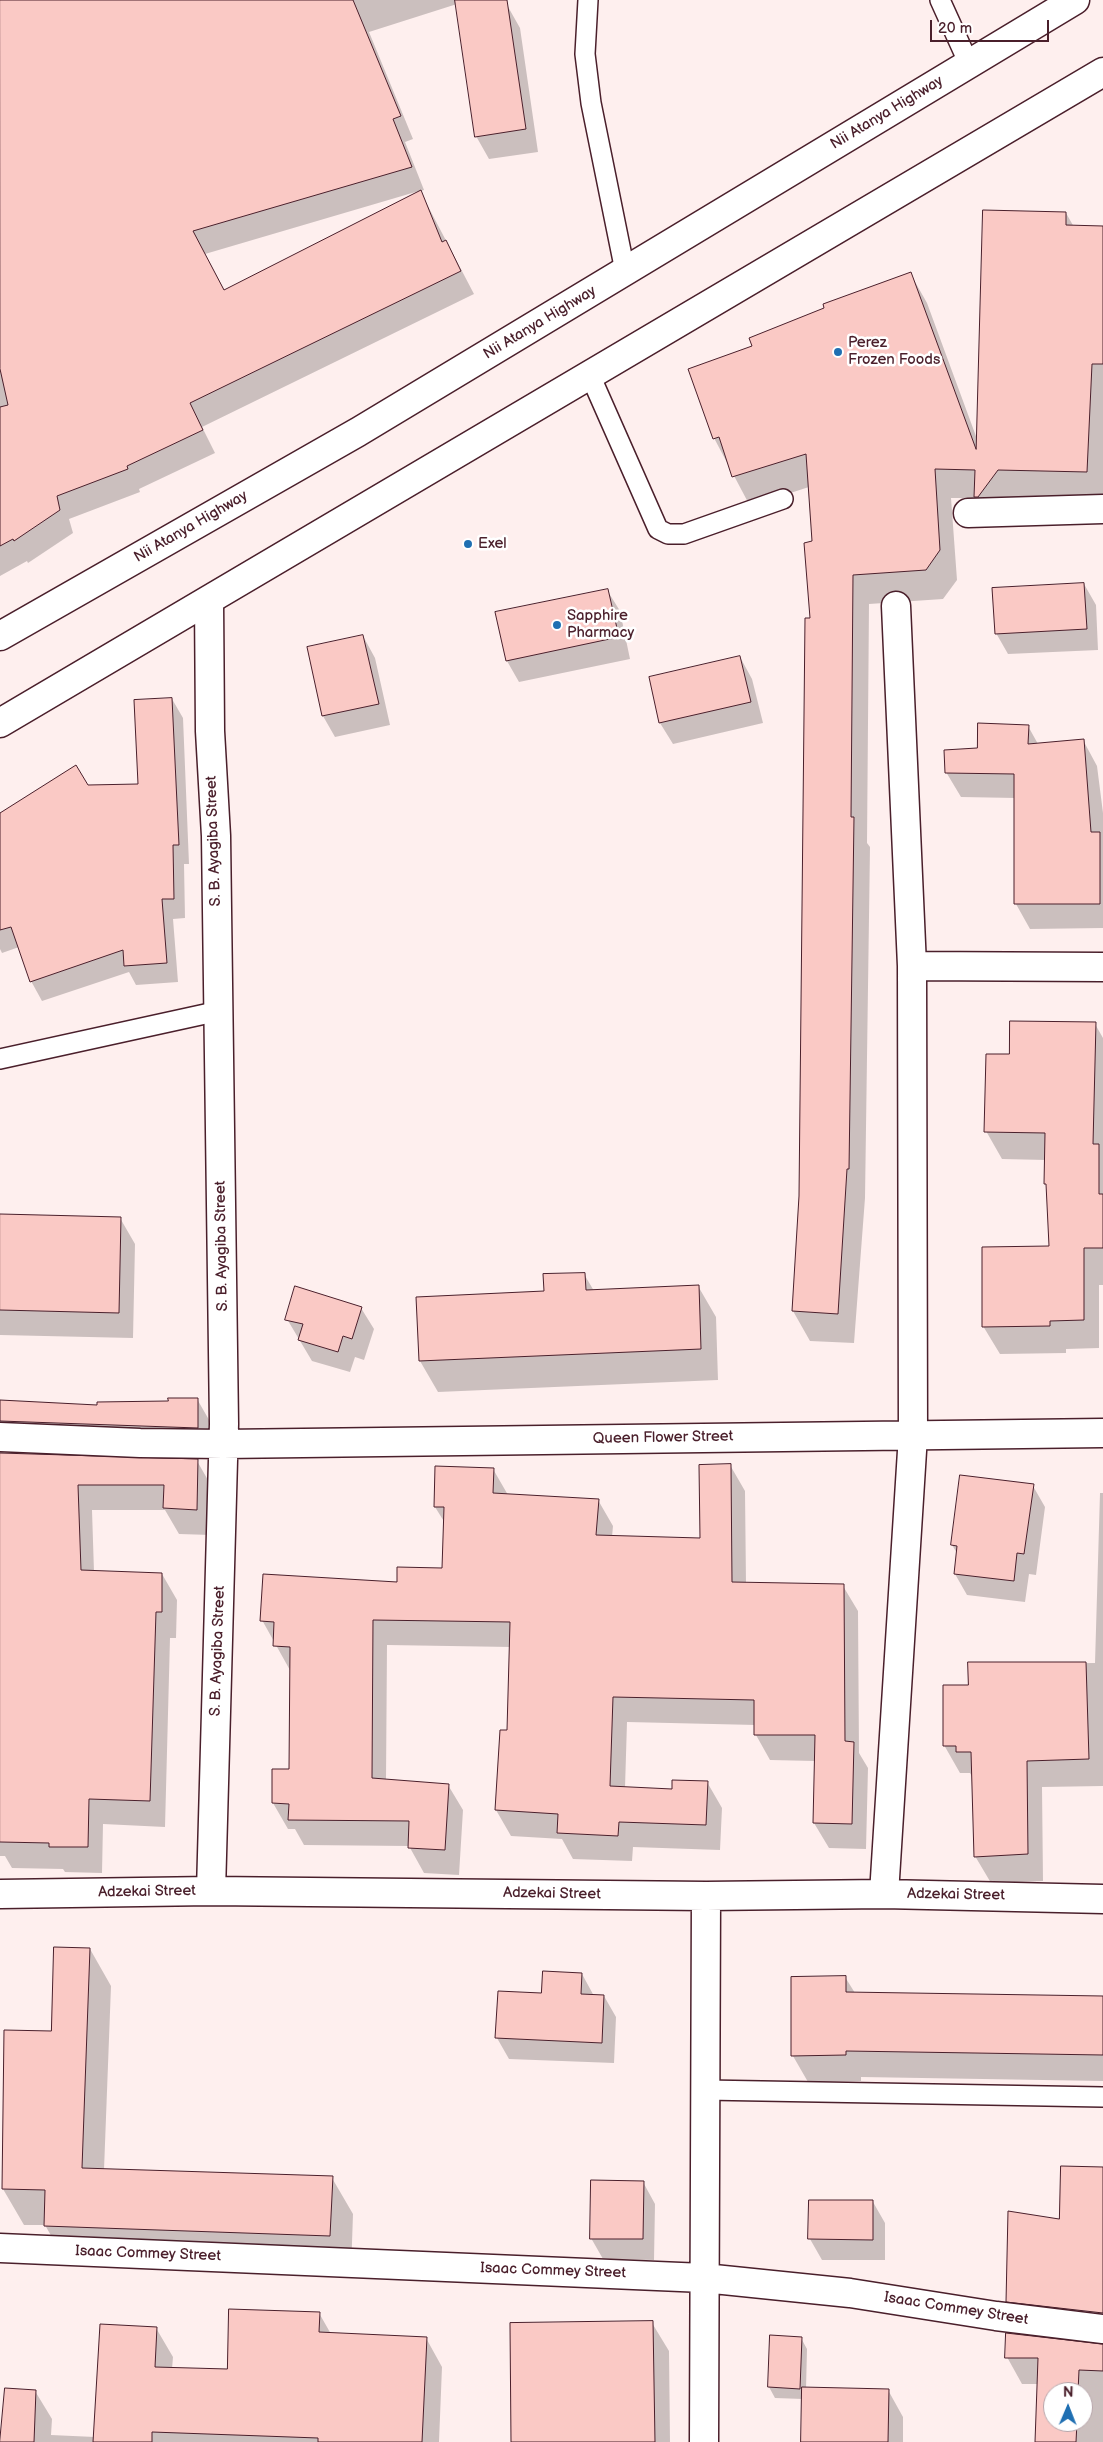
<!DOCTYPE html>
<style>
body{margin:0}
#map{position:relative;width:1103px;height:2442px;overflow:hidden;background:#feefee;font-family:"Balsamiq Sans",sans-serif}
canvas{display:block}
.north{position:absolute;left:1043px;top:2382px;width:50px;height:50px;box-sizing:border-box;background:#fff;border:1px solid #b7a5aa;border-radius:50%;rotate:1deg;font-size:14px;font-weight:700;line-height:20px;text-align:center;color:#4a1f2b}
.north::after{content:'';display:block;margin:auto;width:18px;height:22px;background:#1f6fb2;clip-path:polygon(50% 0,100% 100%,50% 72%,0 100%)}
.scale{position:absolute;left:930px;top:20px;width:119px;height:22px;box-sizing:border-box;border:2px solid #4a1f2b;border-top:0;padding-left:6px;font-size:15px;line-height:18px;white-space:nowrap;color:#4a1f2b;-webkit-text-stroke:4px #fff;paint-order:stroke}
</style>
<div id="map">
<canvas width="1103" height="2442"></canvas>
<div class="north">N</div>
<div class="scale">20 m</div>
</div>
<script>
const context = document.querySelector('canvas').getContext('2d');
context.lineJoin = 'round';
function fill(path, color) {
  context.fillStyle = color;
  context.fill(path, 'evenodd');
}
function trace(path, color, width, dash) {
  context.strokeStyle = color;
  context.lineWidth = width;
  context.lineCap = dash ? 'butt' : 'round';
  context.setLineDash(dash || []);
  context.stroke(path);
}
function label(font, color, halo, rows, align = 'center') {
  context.font = font + ' "Balsamiq Sans",sans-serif';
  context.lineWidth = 5;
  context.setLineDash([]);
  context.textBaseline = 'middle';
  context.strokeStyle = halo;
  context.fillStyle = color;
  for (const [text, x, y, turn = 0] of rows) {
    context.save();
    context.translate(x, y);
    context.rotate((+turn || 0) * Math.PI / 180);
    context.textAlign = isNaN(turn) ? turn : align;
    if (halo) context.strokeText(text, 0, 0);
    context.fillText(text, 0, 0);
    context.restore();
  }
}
const shadow = new Path2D(`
 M0 0H489L507 5 520 28 538 152 489 159 476 136 457 4 369 32 413 139 405 142 424 190 420 191 474 294 202 427 215 453 139 489 140 492 69 519 73 533 28 563 27 561 0 576ZM419 191 225 291 205 254Z
 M1066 213 1103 278V501L1014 499 995 526H992L976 498H951L957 580 943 599 869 604 867 843 870 847 865 1198 854 1343 810 1341 793 1311 800 1196 813 542 809 487 750 506 714 438 753 347 910 273 927 303 977 439Z
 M1084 584 1096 605 1098 650 1008 654 996 633Z
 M607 590 620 611 630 659 519 682 507 661Z
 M363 636 375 658 390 725 335 737 323 716Z
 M740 657 752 679 763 723 673 744 660 723 650 678Z
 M172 699 183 718 189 864H184L185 918 173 919 178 982 136 985 129 972 42 1001 31 981 19 947 2 953 0 949V818L88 786 140 785Z
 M1028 726 1038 744 1083 740 1097 766 1103 813V928L1030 929 1016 904V798L961 797 946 772 978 749Z
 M1095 1024 1103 1038V1285H1099V1348L1066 1349V1353L1000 1354 983 1326 1050 1247 1048 1187 1046 1183V1160L1002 1159 986 1131 1010 1056Z
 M0 1215 120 1218 135 1244 133 1338 0 1335Z
 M584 1274 594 1291 698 1286 716 1317 718 1380 438 1392 420 1361Z
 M361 1308 374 1329 364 1360 355 1357 350 1372 312 1361 287 1319Z
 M197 1399 212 1425V1454L7 1449 2 1454 197 1461 212 1487 211 1535 179 1534 165 1510H92L94 1572 162 1574 177 1600 176 1638H170L165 1827 103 1824 102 1873 65 1872 63 1869 12 1868 5 1856H0V1400L98 1407Z
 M730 1465 745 1491 746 1584 843 1586 858 1611 859 1753 868 1768 866 1849 829 1848 814 1823 815 1761 770 1760 756 1735V1725L627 1722 625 1788 673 1790 707 1782 722 1808 720 1850 633 1847 632 1861 573 1859 562 1839 511 1836 496 1810 501 1731 508 1732 511 1647 387 1645 386 1780 448 1785 463 1810 459 1875 424 1873 409 1846 304 1845 295 1829H288L273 1803 290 1770 291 1672 262 1620 398 1584 443 1569 445 1523 435 1507 493 1469 508 1495 598 1500 613 1526 612 1537 701 1539Z
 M1033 1486 1045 1507 1036 1575 1029 1574 1025 1602 967 1595 955 1574 957 1553 952 1545Z
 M1100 1493H1103V1786L1042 1787 1043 1881 991 1883 975 1856 973 1778 970 1773H960L944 1745 969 1686V1664L1095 1663Z
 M90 1949 111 1986 104 2170 332 2178 353 2214 351 2272 66 2262 45 2225H24L3 2189 52 2032Z
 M582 1974 594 1996H604L616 2017 614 2063 509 2059 497 2038 543 1994Z
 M845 1977 855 1993 1103 1997V2081L861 2077V2081L808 2082 793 2056 792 1978Z
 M1103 2168V2337L1023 2328 1008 2301 1061 2220Z
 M643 2182 655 2204 654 2260 603 2259 591 2238Z
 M873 2202 885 2223V2260H822L810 2239Z
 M319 2313 331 2334 426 2338 442 2367 439 2442H3L35 2391 52 2419 51 2435 95 2437 156 2328 173 2357 172 2369 228 2371Z
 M652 2323 669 2351 670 2442H513Z
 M771 2337 801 2338 807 2349 806 2389 888 2390 903 2417V2442H802L803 2399 775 2398 769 2387Z
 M1103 2346V2442H1036L1038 2384H1022L1007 2357ZM1053 2392H1083V2422H1053Z`);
const building = new Path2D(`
 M0 0H353L401 116 393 119 412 167 193 231 224 290 421 190 442 242 446 240 461 271 190 403 203 430 127 466 128 469 57 496 60 510 14 541 13 539 0 546V407L8 405 0 369Z
 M455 0H507L526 129 475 137Z
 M983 210 1066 212V225L1103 226V364H1092L1087 472 998 470 978 497H974L975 470 935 469 940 550 926 570 853 575 851 817H854L849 1169H847L838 1314 792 1311 799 1196 805 618H810L804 543 812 541 806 454 732 477 719 437 713 439 688 369 752 346 749 338 824 308 823 304 911 272 976 449Z
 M1084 583 1087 629 995 634 992 588Z
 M608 589 619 637 506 661 495 612Z
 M363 635 379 704 322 716 307 647Z
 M740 656 751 702 659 723 649 677Z
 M172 698 179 845H173L174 899H162L167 963 124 966 123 950 30 982 11 927 0 930V813L76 765 88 785 138 784 134 700Z
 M978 723 1029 725 1028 744 1084 739 1091 832H1100V904H1014V774L945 773 944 750 977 748Z
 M1010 1021 1096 1022 1093 1144H1099V1194H1103V1248H1084V1320L1050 1321V1326L982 1327V1247L1049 1246 1046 1184H1044L1045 1133 984 1132 986 1054H1009Z
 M0 1214 121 1217 119 1313 0 1310Z
 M585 1273 586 1290 699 1285 701 1349 419 1361 416 1297 544 1291 543 1274Z
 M295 1286 362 1307 352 1339 343 1336 338 1352 298 1340 303 1324 285 1320Z
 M168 1398H198V1428L0 1421V1400L97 1405V1402L168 1401Z
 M0 1453 198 1459 197 1510 163 1508 164 1485H78L81 1570 162 1573V1612H156L150 1801 89 1799 88 1847H49V1843L0 1842Z
 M731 1464 732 1582 844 1584 845 1741 854 1742 852 1824 813 1823 815 1735H754V1700L613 1697 610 1786 672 1789V1780L708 1781 706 1825 619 1822 618 1836 557 1833 558 1814 495 1810 500 1730H507L510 1622 373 1620 372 1778 449 1784 445 1850 408 1848 409 1821 288 1820 289 1804 272 1803V1769H289L290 1647 273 1646 274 1622 260 1621 263 1574 397 1582V1567L442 1568 444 1507H434L435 1466 494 1468 493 1493 599 1499 596 1535 700 1538 699 1465Z
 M960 1475 1034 1484 1024 1554 1017 1553 1014 1581 954 1574 957 1546 951 1545Z
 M968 1662H1086L1089 1759 1027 1761 1028 1854 974 1857 971 1752H956V1746H943V1685H968Z
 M54 1947 90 1948 82 2168 333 2176 330 2236 44 2226 45 2190 2 2189 4 2030 51 2031Z
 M543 1971 582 1973 581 1994 604 1995 602 2043 495 2038 498 1991 541 1993Z
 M846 1976V1992L1103 1996V2055L846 2051V2055L791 2056V1977Z
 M1061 2166 1103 2167V2313L1006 2302 1008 2211 1059 2219Z
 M591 2180 644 2181 643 2239H590Z
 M809 2200H873V2240L808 2239Z
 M229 2309 320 2312 319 2332 427 2337 422 2442H318V2438L152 2432V2442H93L100 2324 157 2327 155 2367 227 2369Z
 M653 2321 655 2442H511L510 2323Z
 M1006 2333 1103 2344V2371L1079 2370 1078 2392H1053V2422H1077L1076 2442H1035L1038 2358H1005Z
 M770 2335 802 2337 800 2389 768 2387Z
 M802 2387 889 2389 888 2442H801Z
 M5 2388 36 2390 34 2442H0Z`);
const lane = new Path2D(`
 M588 0 585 54 591 103 625 271
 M940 0 969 64
 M590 375 658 529 668 534H684L783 499
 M0 1059 219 1011
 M705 2090 1103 2097`);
const street = new Path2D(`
 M968 513 1103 509
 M209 601 210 731 216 836 224 1424 211 1891
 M912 966 1103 967
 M0 1437 140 1443 223 1444 1103 1433
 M0 1894 211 1891 706 1896 884 1894 1103 1899
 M884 1894 913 1435 912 966 896 606
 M0 2248 704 2278 850 2293 996 2316 1103 2329
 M704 2442 706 1896`);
const primary = new Path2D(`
 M0 636 358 432 1075 0
 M0 723 1103 72`);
const markers = [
 [838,352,5,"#1f6fb2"],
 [468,544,5,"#1f6fb2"],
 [557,625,5,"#1f6fb2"]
];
const streetNames = [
 ["Nii Atanya Highway",887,113,-31],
 ["Nii Atanya Highway",540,323,-31],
 ["Nii Atanya Highway",191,527,-30],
 ["S. B. Ayagiba Street",214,841,-92],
 ["S. B. Ayagiba Street",222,1246,-91],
 ["Queen Flower Street",663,1438,-1],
 ["S. B. Ayagiba Street",218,1651,-88],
 ["Adzekai Street",147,1892,-1],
 ["Adzekai Street",552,1894,1],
 ["Adzekai Street",956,1895,1],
 ["Isaac Commey Street",148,2254,2],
 ["Isaac Commey Street",553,2271,2],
 ["Isaac Commey Street",956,2309,9]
];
const poiNames = [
 ["Perez",848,343],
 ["Frozen Foods",848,360],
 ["Exel",478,544],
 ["Sapphire",567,616],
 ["Pharmacy",567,633]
];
fill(shadow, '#0003');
fill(building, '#fac9c5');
trace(building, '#4a1f2b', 1);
trace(lane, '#4a1f2b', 22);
trace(street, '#4a1f2b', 31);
trace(primary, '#4a1f2b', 31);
trace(lane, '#fff', 19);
trace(street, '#fff', 28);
trace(primary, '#fff', 28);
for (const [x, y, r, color] of markers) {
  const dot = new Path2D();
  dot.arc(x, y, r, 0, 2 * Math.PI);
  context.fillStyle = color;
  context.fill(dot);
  trace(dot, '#fff', 2);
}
label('15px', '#4a1f2b', '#fff', streetNames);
label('15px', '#4a1f2b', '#fff', poiNames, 'left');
</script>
